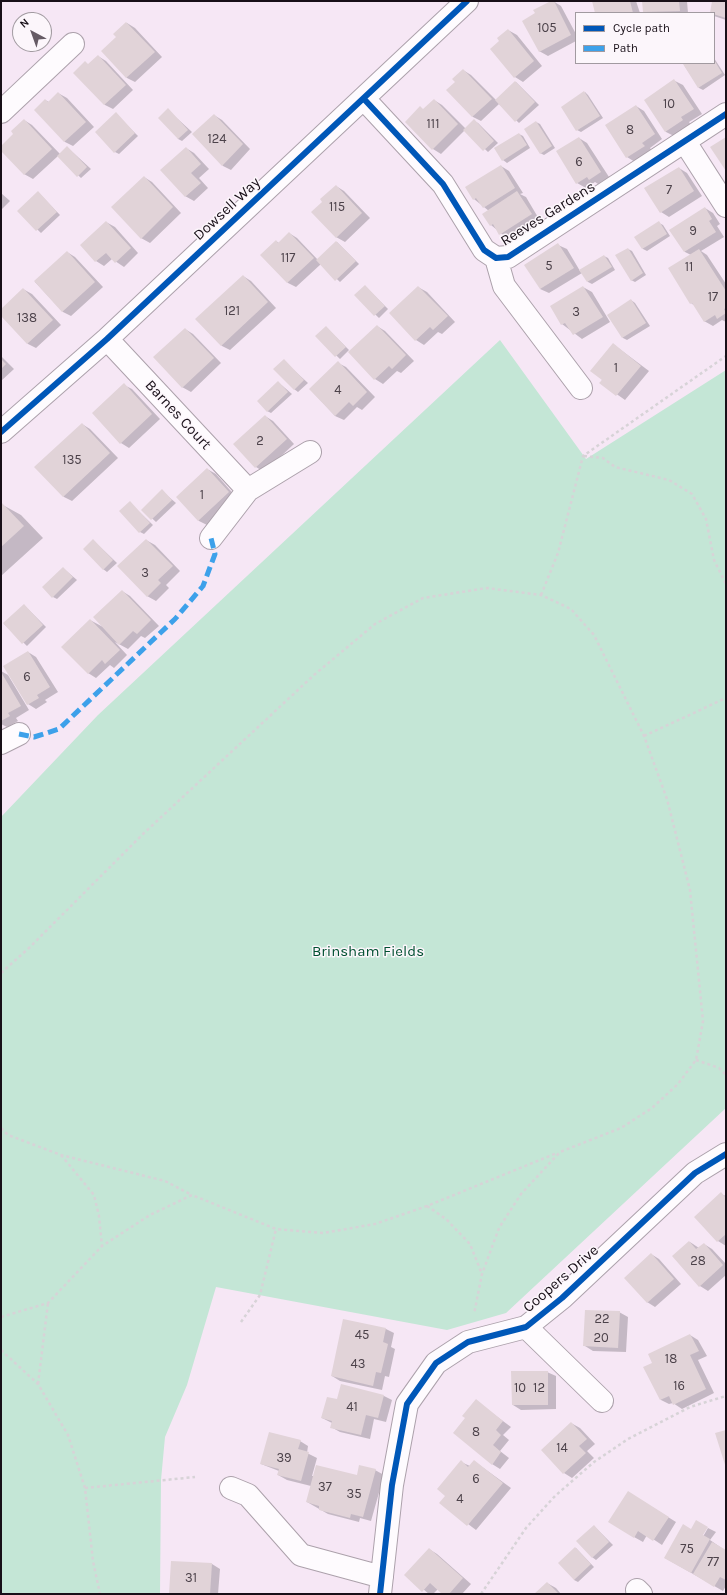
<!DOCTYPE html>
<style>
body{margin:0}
#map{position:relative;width:727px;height:1595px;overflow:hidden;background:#f6e7f5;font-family:Karla,sans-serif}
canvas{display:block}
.frame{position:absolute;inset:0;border:2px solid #180f18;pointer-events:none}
.legend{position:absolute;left:575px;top:12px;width:140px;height:52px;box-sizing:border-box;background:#fcf6fb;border:1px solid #a19aa0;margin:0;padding:5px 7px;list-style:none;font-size:12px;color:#180f18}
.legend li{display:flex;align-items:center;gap:8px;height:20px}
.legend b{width:20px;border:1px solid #a19aa0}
.north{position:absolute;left:12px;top:12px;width:40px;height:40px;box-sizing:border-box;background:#fcf6fb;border:1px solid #a19aa0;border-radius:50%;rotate:319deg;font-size:11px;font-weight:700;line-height:16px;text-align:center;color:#180f18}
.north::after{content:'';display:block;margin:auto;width:14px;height:18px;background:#665b65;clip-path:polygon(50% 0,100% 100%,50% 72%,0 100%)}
</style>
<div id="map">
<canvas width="727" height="1595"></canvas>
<div class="frame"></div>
<ul class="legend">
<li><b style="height:5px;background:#0057b8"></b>Cycle path</li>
<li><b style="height:5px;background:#3da1ea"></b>Path</li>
</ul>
<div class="north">N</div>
</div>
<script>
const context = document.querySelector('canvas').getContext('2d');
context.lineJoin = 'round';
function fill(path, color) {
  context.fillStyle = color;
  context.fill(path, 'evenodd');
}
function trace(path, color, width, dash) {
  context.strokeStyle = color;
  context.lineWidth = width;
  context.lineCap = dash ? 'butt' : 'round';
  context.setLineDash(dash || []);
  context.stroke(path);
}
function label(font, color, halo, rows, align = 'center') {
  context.font = font + ' Karla,sans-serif';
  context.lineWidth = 3;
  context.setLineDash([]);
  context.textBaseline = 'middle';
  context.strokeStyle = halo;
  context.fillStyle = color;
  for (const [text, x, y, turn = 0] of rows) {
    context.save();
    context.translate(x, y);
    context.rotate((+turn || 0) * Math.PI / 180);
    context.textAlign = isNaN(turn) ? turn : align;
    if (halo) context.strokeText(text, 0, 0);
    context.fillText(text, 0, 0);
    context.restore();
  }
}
const green = new Path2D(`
 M500 340 586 459 726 370V1108L506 1313 447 1330 216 1287 187 1385 165 1437 161 1480 160 1594H1V817L98 715Z`);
const shadow = new Path2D(`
 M553 1 561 6 576 34V41L548 56 539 51Z
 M593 1H636L640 13H596Z
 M643 1H687L688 13H646L644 12Z
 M713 1H726V20L714 16Z
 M127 23 135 28 162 57 135 82 127 78 103 51 117 37Z
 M508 30 517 35 542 66 523 82 515 77 501 41Z
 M98 56 106 61 133 90 113 109 105 105 75 73 89 65Z
 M714 58 725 75 703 90 699 88 684 65 687 63H714Z
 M463 70 471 75 496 100 516 82 539 105 519 123 499 104 481 121 473 117 447 90 456 82Z
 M675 81 683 85 702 114 689 122 691 125 674 136 666 132 645 100Z
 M585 92 588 95 603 118 581 132 577 130Z
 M58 93 67 98 94 127 73 146 65 142 35 110 45 100 49 102Z
 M434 100 442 105 466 129 474 121 478 123 498 143 488 152 465 130 441 154 433 149 424 110Z
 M636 106 644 111 662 139 650 148 652 151 635 162 627 157Z
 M168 110 192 132 182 141 178 139Z
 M116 114 138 136 119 154 115 152Z
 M214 115 222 120 250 149 231 170 223 166 194 134Z
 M24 120 32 125 60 154 67 147 91 169 81 178 58 156 33 179 24 174 1 149V147L14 134Z
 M536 122 540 124 555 148 544 155 540 153Z
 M519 134 523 136 530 148 507 163 503 160Z
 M579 138 587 143 609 177 598 184 595 182 586 188 577 183Z
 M186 148 194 153 209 169 199 178 208 188 194 201 185 196Z
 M501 166 509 171 523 193 520 194 526 197 539 219 508 239 491 225 489 211 474 199Z
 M679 168 687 173 702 196 669 217 661 212Z
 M144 177 152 182 181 213 150 243 141 238Z
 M336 186 344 191 370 218 345 242 336 237 323 202Z
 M38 192 60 215 41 233 18 211Z
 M1 193 10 201 1 210Z
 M705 208 713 213 720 224 717 226 724 237 701 251 707 255 726 284V322L722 320 713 326 704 321 695 306 691 303V255L685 252 671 230Z
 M106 222 115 227 138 253 124 267 112 259 104 266 96 261 81 245Z
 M659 223 663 225 670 236 647 251 643 249 636 237Z
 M289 233 297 238 318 260 337 242 359 264 340 282 321 264 296 287 288 283 262 255 276 241 279 243Z
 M558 245 567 249 580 271 604 256 608 258 615 270 592 284 588 282 582 273 549 293 540 289Z
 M628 249 632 251 646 275 635 282 631 280Z
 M67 252 75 257 103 287 71 316 63 312 35 282Z
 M243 276 251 281 276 308 230 350 222 346 197 319Z
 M365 286 388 309 379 318 355 295Z
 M418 287 427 292 455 322 442 334 438 332 424 345 416 340Z
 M583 287 592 292 610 322 582 339 562 324Z
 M23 289 32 294 61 325 36 348 28 344 1 314V310Z
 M631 300 635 303 650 326 627 340 623 338 608 315Z
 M377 326 385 331 414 361 401 373 397 371 383 384 375 379Z
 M326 327 349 350 340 359 316 336Z
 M185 329 193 334 221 363 191 392 182 387Z
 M613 344 649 371 625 400 601 383Z
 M1 356 14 369 1 381Z
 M284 361 308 383 298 392 294 389Z
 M338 363 346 367 375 397 362 410 357 407 344 420 335 416 310 389Z
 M278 382 292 394 271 413 267 411Z
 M124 385 132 389 160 419 129 448 121 443Z
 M265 416 273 421 294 444 264 472 256 467Z
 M82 424 90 429 118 458 72 501 64 497 35 467Z
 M207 469 216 474 237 498 207 525 199 521 177 497Z
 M162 491 176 503 156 522 143 510Z
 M130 503 153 525 144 534 140 532Z
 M1 504 21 515 43 538 1 576Z
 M93 540 117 563 107 572 103 569Z
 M146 540 155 545 180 571 166 585 169 588 156 601 147 596Z
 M63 568 77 580 57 599 53 597Z
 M122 591 130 596 159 626 145 638 141 636 128 649 115 642 127 655 114 668 110 665 96 678 88 673 90 620 103 627Z
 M24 605 46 627 27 646 4 624Z
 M28 652 36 657 58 692 45 700 47 702 36 709 28 704Z
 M1 671 8 675 29 710 16 718 18 721 7 727 1 724Z
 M721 1194 726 1196V1246L718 1241Z
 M690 1242 699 1248 704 1244 712 1249 726 1264V1275L708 1291 700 1286Z
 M651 1254 659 1259 681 1284 655 1307 647 1302Z
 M619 1312 628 1317 626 1352 593 1351 585 1346Z
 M344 1320 386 1329 394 1333 391 1347 395 1349 389 1377 385 1376 382 1390 340 1381 332 1376Z
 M690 1335 698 1340 707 1356 698 1360 714 1393 682 1409 673 1403 669 1404 661 1400 653 1363Z
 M547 1372 556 1376V1409L521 1410 513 1405Z
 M384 1396 392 1400 386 1422 374 1419 370 1439 340 1432 331 1427 332 1423 322 1418 338 1400Z
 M476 1401 511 1427 503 1435 509 1440 500 1451 509 1458 500 1469 492 1464 466 1418Z
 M571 1423 580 1428 595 1444 587 1451 594 1458 572 1478 564 1473Z
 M300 1441 308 1446 307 1453 317 1458 312 1476H358L375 1470 384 1475 371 1521 360 1518 359 1522 328 1514 307 1502 311 1486 287 1480 278 1475 279 1471 261 1464Z
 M474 1461 511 1488 476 1530 440 1503 447 1495 461 1462 470 1466Z
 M636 1497 676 1522 662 1545 647 1535 643 1542 634 1537Z
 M594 1526 613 1545 596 1560 592 1557Z
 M708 1528 716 1532 710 1540 726 1551V1586L723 1591 665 1558 701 1540Z
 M576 1548 594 1567 578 1582 574 1580Z
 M429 1549 437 1554 471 1584 462 1594H444L438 1589 433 1594H429L406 1575Z
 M212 1564 220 1569 218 1594H170Z
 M547 1583 556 1588 561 1594H536Z`);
const building = new Path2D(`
 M551 1H554L571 35 539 52 522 21 535 13 533 10Z
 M592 1H630L633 13H595Z
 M642 1H679L680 11 643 12Z
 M712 1H726V18L710 13Z
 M126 22 155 52 126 78 101 51 116 37 113 34Z
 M508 29 534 61 514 78 490 49 499 41 497 38Z
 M98 55 126 85 104 105 73 73 85 61 88 64Z
 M714 60 722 73 698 88 683 64 714 63Z
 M463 69 492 99 472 117 446 90 455 82 452 79Z
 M674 79 694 109 681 117 683 120 665 132 644 100Z
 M515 81 535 102 515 122 495 100Z
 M584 91 600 116 576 131 561 107Z
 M58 92 86 122 64 142 34 110 45 99 48 102Z
 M434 99 458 124 432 150 405 122 420 106 423 109Z
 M636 105 655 134 642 143 645 146 626 158 605 125Z
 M168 108 188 130 178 139 158 118Z
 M116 112 135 133 114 153 95 132Z
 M214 114 243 144 222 166 192 134Z
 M24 119 52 149 24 175 1 151V146L13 134 11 131Z
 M474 119 494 141 483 151 463 130Z
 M536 121 552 146 540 154 524 129Z
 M519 133 527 145 502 161 494 148Z
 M579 137 601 172 589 180 587 177 576 184 556 151Z
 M726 137V171L710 147Z
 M67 146 87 167 77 177 57 156Z
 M186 147 201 164 191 173 201 183 185 197 160 170Z
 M501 165 515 188 483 208 476 198 473 200 465 187Z
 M679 167 694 191 660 213 644 188Z
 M144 176 173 207 141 239 111 207Z
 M336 185 362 213 336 238 311 212 322 202 320 199Z
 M38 191 57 212 36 231 17 211Z
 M517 191 532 214 499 235 493 224 490 226 482 214Z
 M705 207 712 219 709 221 716 232 684 252 669 230Z
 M106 221 131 248 115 263 106 253 95 262 80 245Z
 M659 221 667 234 642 249 634 237Z
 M289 232 314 258 287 283 260 255 276 240 278 243Z
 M336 241 356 261 335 281 316 260Z
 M558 243 574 268 540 289 524 265Z
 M628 248 643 273 631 281 615 255Z
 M699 249 726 291V308L724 309 726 313 717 319 715 315 704 322 692 303 690 304 668 268Z
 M67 251 95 282 62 312 34 281Z
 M604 255 612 267 587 282 579 270Z
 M243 275 268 302 221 346 195 319Z
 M365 285 385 306 374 316 354 295Z
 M418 286 448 316 433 330 430 327 415 341 389 313Z
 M583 286 603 317 573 335 565 323 561 325 550 306Z
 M23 288 53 320 27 344 1 316V309Z
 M631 299 646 323 622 338 607 315Z
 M377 325 406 355 392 369 389 366 374 380 348 352Z
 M326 326 346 347 335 357 315 336Z
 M185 328 214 358 182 388 153 357Z
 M613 343 641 366 616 396 599 383 602 380 590 371Z
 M1 359 6 364 1 369Z
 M284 359 304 380 294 390 273 369Z
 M338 361 367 392 353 406 349 402 335 416 309 389Z
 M278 381 288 392 267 412 257 401Z
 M124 383 152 414 120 444 92 413Z
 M265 415 287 439 255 468 233 444Z
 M82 423 110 453 63 497 34 467Z
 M207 468 229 492 198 521 176 497Z
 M162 489 172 500 151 520 141 510Z
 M130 501 150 523 139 533 119 511Z
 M1 502 24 526 1 547Z
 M93 539 113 560 103 570 83 549Z
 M146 539 173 566 158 580 161 583 147 597 117 566Z
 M63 567 73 577 52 598 42 587Z
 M122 590 151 620 137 634 133 631 119 645 93 617Z
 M24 604 43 625 22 644 3 623Z
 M90 619 120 650 105 664 102 660 88 674 61 647Z
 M28 651 50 687 37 695 39 698 27 705 3 666Z
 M1 672 21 706 8 713 10 716 1 721Z
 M721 1192 726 1198V1234L717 1242 694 1217Z
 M689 1241 696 1249 704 1243 723 1265 699 1287 672 1256Z
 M651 1253 674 1279 647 1303 624 1278Z
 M585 1310 620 1311 618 1348 583 1346Z
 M343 1319 386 1328 383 1342 388 1344 381 1373 376 1372 373 1386 331 1376Z
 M690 1334 699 1351 690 1355 706 1389 673 1405 669 1396 660 1400 643 1367 652 1363 648 1354Z
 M511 1371H548V1405H512Z
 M341 1384 384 1395 378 1418 366 1415 361 1435 330 1428 332 1421 321 1418 327 1397 337 1399Z
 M476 1399 503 1421 496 1430 501 1435 493 1445 501 1452 492 1465 453 1433 465 1418 462 1416Z
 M571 1422 587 1439 579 1446 586 1453 563 1474 541 1450Z
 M726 1430V1468L715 1433Z
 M269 1432 301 1440 298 1449 309 1452 301 1481 277 1475 279 1469 260 1464Z
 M461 1460 468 1467 474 1460 503 1483 467 1526 439 1503 445 1496 437 1489Z
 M316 1465 357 1475 359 1465 376 1469 363 1517 351 1514 350 1518 319 1510V1506L306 1502Z
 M628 1491 669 1517 653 1541 638 1531 634 1538 608 1522Z
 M696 1520 708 1527 703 1535 710 1539 691 1573 664 1558 683 1524 691 1529Z
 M594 1525 609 1542 592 1558 576 1541Z
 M712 1542 726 1550V1580L720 1577 714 1587 693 1574Z
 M575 1547 591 1564 574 1580 558 1563Z
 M429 1548 463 1578 449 1594H442L430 1583 422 1592 404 1575Z
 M171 1561 212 1563 210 1594H169Z
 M547 1582 559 1594H534Z`);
const path = new Path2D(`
 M584 456 603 458 615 467 669 480 692 494 706 519 714 560 726 584
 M541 595 558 553 583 456 726 356
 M644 736 726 698
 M1 973 29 948 143 834 314 675 375 624 423 598 487 588 541 595 571 609 594 635 644 736 667 799 690 890 703 1021 696 1060 678 1084 652 1108 621 1128 560 1152 521 1194 499 1228 482 1274 474 1314
 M696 1060 719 1068 726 1075
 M1 1128 8 1135 61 1155 165 1181 192 1195
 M61 1155 94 1195 99 1216 102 1246
 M427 1206 446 1219 470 1244 482 1274
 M1 1317 48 1303 102 1246 150 1215 192 1195 276 1229 323 1233 375 1224 427 1206 557 1153
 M241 1322 260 1295 276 1229
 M1 1350 38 1384 68 1435 85 1488 93 1561 100 1594
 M38 1384 48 1303
 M85 1488 195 1477
 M481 1594 526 1528 555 1496 594 1462 628 1439 690 1407 726 1396`);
const minor = new Path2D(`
 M364 99 443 184 484 250 496 258 508 257 726 114
 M1 112 73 44
 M685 142 726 206
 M496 258 504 286 581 388
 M107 339 248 490
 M1 432 107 339 467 1
 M211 538 248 490 310 452
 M1 743 19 734
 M526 1327 602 1401
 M231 1488 248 1495 301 1555 382 1577
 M637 1590 641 1594
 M380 1594 392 1485 407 1404 436 1363 468 1342 526 1327 562 1298 695 1173 726 1154`);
const quiet = new Path2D(`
 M19 734 34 737 59 729 175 619 203 586 215 554 211 538`);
const cycleway = new Path2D(`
 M364 99 443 184 484 250 496 258 508 257 726 114
 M1 432 107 339 467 1
 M380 1594 392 1485 407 1404 436 1363 468 1342 526 1327 562 1298 695 1173 726 1154`);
const numberNames = [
 ["105",547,28],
 ["10",669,104],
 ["111",433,124],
 ["8",630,130],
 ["124",217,139],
 ["6",579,162],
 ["7",669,190],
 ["115",337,207],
 ["9",693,231],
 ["117",288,258],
 ["5",549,266],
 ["11",689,267],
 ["17",713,297],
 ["121",232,311],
 ["3",576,312],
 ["138",27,318],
 ["1",616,368],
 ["4",338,390],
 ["2",260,441],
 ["135",72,460],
 ["1",202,495],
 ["3",145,573],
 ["6",27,677],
 ["28",698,1261],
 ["22",602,1319],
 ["45",362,1335],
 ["20",601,1338],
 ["18",671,1359],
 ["43",358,1364],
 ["16",679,1386],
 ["10",520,1388],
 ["12",539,1388],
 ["41",352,1407],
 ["8",476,1432],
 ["14",562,1448],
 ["39",284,1458],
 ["6",476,1479],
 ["37",325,1487],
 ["35",354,1494],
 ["4",460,1499],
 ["75",687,1549],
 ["77",713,1562],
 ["31",191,1578]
];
const streetNames = [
 ["Dowsell Way",227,209,-43],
 ["Reeves Gardens",548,214,-32],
 ["Barnes Court",178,415,47],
 ["Coopers Drive",561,1279,-41]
];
const parkNames = [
 ["Brinsham Fields",368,952]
];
fill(green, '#c4e6d6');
fill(shadow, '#0003');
fill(building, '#e1d3d8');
trace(minor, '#aca1ab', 24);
trace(path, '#d7d3d7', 2.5, [3, 3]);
trace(minor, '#fefbfe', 22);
trace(quiet, '#3da1ea', 5, [10, 5]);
trace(cycleway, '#0057b8', 6);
label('13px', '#4c424a', null, numberNames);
label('15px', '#180f18', '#fcf6fb', streetNames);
label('15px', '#005031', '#fcf6fb', parkNames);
</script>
